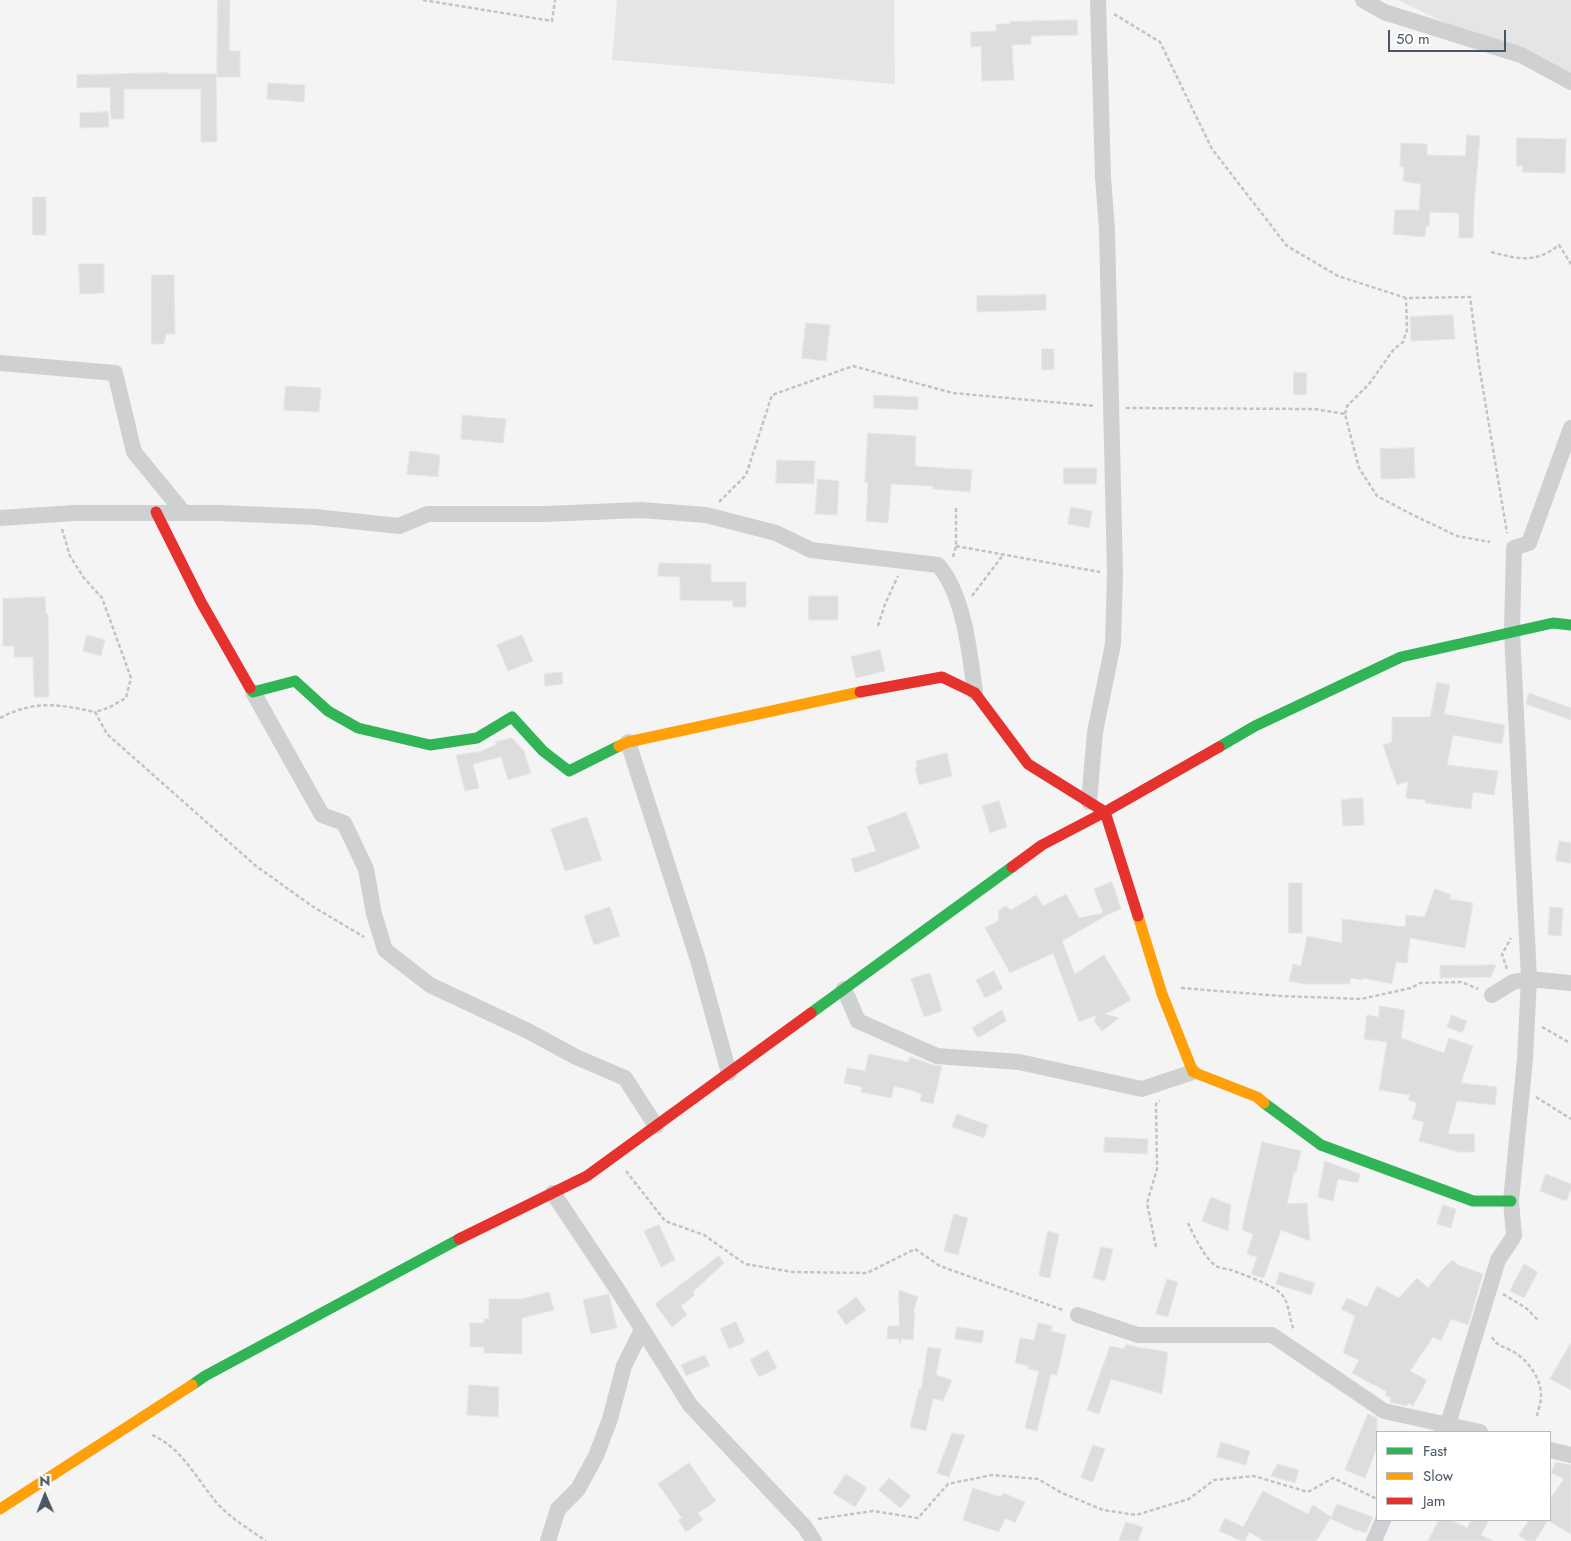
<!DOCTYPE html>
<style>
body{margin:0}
#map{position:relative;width:1571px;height:1541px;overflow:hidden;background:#f4f4f4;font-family:Jost,sans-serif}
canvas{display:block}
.legend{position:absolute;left:1376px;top:1431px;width:175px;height:90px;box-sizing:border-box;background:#fff;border:1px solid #b7bbc0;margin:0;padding:6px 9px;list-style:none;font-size:15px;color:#4a5661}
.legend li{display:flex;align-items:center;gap:10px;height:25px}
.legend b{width:25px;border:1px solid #b7bbc0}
.north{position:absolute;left:20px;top:1471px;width:50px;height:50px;-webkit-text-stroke:4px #fff;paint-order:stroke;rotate:359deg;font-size:14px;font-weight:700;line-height:20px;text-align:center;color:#4a5661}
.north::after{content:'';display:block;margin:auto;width:18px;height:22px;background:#4a5661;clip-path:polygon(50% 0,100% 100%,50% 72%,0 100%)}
.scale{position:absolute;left:1388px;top:30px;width:118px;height:22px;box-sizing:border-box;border:2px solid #4a5661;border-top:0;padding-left:6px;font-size:15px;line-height:18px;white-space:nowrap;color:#4a5661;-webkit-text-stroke:4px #fff;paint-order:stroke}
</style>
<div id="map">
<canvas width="1571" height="1541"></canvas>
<ul class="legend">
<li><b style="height:6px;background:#30b455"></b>Fast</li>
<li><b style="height:6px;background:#ff9f0a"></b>Slow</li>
<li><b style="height:6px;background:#e5322d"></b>Jam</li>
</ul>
<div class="north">N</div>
<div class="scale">50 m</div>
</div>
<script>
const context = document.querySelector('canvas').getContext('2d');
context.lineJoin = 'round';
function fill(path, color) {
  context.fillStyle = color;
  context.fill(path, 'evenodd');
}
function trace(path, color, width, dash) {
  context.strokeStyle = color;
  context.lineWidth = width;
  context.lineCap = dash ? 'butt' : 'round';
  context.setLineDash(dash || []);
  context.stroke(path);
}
const education = new Path2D(`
 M617 0H894L895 84 612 60Z
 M1398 0H1571V83Z`);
const building = new Path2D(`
 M218 0H230L229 51H240V77H217Z
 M1077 20 1078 35 1031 36V44L1012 45 1014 80 982 81 981 46 971 47V32L996 31V24H1010V22Z
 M168 73V74H216L217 142H201V89H124V119H111L110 87 77 88V75Z
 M268 83 305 85 304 102 267 99Z
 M108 112 109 127 80 128V113Z
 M1467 135 1480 136 1474 206 1473 238H1459V213L1430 212 1429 226H1426L1425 237 1393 234 1395 210H1419L1421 184 1403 181 1404 167H1400L1401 143 1427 144V155L1465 156Z
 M1517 138 1566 139 1565 173 1522 172 1523 166H1517Z
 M33 197H46V235H33Z
 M79 264H104V293L80 294Z
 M152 275H174L175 334H166L164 344H152Z
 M1046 295V310L977 312V296Z
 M1453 315 1455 339 1411 341 1410 317Z
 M806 323 830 325 826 361 802 358Z
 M1042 349H1054V369L1042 370Z
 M1294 372 1307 373 1306 395 1294 394Z
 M286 386 321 388 319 412 284 410Z
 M874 395 918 397V410L874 408Z
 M463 415 506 419 503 443 461 439Z
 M868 433 916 436 915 466 972 470 970 492 933 489V486L891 484 888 523 866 521 868 483 865 482Z
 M1414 448 1415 478 1381 479 1380 449Z
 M410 451 440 455 438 477 407 474Z
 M777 460 815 461 814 484 776 483Z
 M1064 468H1097L1096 484H1064Z
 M818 479 839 481 837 515 815 514Z
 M1071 507 1092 511 1089 528 1068 524Z
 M659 563 711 564V582H746V607H733V601L680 600V577L658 576Z
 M809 596H838V620H809Z
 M45 597 46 614H48L49 697H34L33 657H14V646H3V599Z
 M87 635 105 640 101 656 83 651Z
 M522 635 533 661 508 671 497 645Z
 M880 650 885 671 856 678 851 657Z
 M562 672 563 684 545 686 544 674Z
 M1437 682 1450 685 1444 714 1505 725 1502 744 1453 735 1447 765 1498 771 1494 795 1473 792 1471 809 1425 803 1426 800 1406 798 1408 781 1397 785 1383 745 1392 742V717H1430Z
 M1529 693 1571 708V720L1526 704Z
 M512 738 524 751 531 773 508 780 501 757 473 764 479 788 465 791 456 755 479 752 497 744 496 742Z
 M947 753 952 776 919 785 915 768 917 767 916 761Z
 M1363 798 1364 825 1343 826 1341 800Z
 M999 801 1007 827 990 833 982 806Z
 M906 812 920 848 855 873 851 859 876 851 867 827Z
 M587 817 602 860 565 871 551 829Z
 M1559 841 1571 843V863L1556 861Z
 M1112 882 1121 909 1107 915 1062 941 1075 974 1104 955 1131 1000 1105 1014 1119 1018 1102 1031 1094 1021 1097 1015 1079 1022 1053 953 1010 973 985 928 998 921 999 910 1002 908 1006 906 1011 910 1036 895 1043 906 1066 894 1079 918 1103 913 1094 889Z
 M1289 883H1302V933H1289Z
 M1435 889 1451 895 1449 899 1473 903 1465 948 1410 938 1407 963 1396 962 1392 984 1363 978V980L1350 978V984H1304L1289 981 1293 964 1301 966 1307 936 1342 943V919L1405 927 1406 915 1424 917Z
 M610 907 620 936 594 945 584 916Z
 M1550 907 1563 908 1561 936 1548 935Z
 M1496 965 1491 977 1440 978V966Z
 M994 971 1003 989 985 998 976 980Z
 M930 973 942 1011 924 1017 911 979Z
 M1380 1006 1405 1010 1401 1038 1444 1053 1449 1038 1473 1046 1461 1083 1497 1087 1495 1105 1457 1101 1448 1134H1474L1475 1152H1458L1419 1141 1424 1122 1412 1119 1417 1103 1408 1100 1410 1095 1379 1090 1387 1042 1364 1039 1367 1015 1378 1017Z
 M1002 1010 1006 1021 978 1038 972 1028Z
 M1452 1015 1467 1021 1462 1033 1447 1027Z
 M869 1054 908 1062 910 1057 933 1065 942 1066 933 1104 920 1101 922 1094 910 1090 894 1086 891 1098 861 1092 862 1087 844 1083 847 1068 865 1071Z
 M957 1114 988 1125 984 1138 952 1127Z
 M1105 1137 1148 1139 1147 1154 1104 1152Z
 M1262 1142 1301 1151 1296 1173 1294 1172 1287 1204 1307 1203 1310 1241 1281 1230 1264 1278 1251 1274 1257 1257 1247 1254 1253 1234 1242 1230Z
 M1325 1161 1360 1174 1358 1183 1338 1179 1333 1201 1318 1197Z
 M1546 1174 1571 1184V1189L1566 1201 1540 1191Z
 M1211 1197 1231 1205 1228 1231 1202 1221Z
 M1443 1205 1456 1209 1451 1228 1437 1224Z
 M954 1214 968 1218 958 1255 944 1251Z
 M659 1225 675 1260 661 1267 644 1231Z
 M1048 1231 1059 1234 1050 1278 1039 1276Z
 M1101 1247 1113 1249 1105 1281 1093 1278Z
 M719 1256 724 1263 693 1292 695 1295 681 1306 687 1315 672 1327 655 1304Z
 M1453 1260 1458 1265 1483 1274 1468 1325 1451 1319 1441 1341 1433 1337 1410 1371 1427 1380 1413 1406 1408 1403 1407 1406 1390 1402 1391 1398 1385 1395 1387 1392 1352 1373 1359 1360 1343 1353 1355 1316 1341 1309 1347 1298 1367 1307 1377 1286 1399 1298 1417 1278 1428 1288 1442 1270Z
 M1524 1264 1538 1272 1524 1298 1510 1291Z
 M1280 1272 1315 1283 1311 1295 1276 1284Z
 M1167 1279 1178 1282 1168 1317 1156 1314Z
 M899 1290 918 1297 913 1312H915L913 1340 902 1339 899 1345V1339H887L888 1326H899Z
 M549 1292 554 1310 522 1318V1354L484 1353V1347H470V1323H484V1319H489V1299H522Z
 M609 1294 617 1328 591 1334 583 1300Z
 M856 1297 866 1310 846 1325 837 1312Z
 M736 1322 745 1342 729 1349 720 1329Z
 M1038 1323 1052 1326 1051 1331 1066 1335 1057 1375 1051 1374 1037 1431 1025 1428 1039 1371 1028 1369 1029 1366 1015 1363 1020 1338 1034 1340Z
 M957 1327 984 1331 982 1343 955 1339Z
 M1571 1343V1390L1550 1379Z
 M1126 1344 1136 1347 1168 1352 1162 1394 1111 1379 1099 1414 1087 1410 1110 1346 1124 1349Z
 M928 1347 941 1349 936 1375 952 1380 943 1401 933 1398 926 1431 910 1427 919 1389H921Z
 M768 1350 777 1368 759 1377 750 1360Z
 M705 1355 710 1366 686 1376 681 1365Z
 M469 1385 499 1387 498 1417 467 1415Z
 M1368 1414 1377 1418V1448L1365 1478 1345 1470Z
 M952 1433 965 1435 949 1477 937 1473Z
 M1221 1442 1250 1451 1246 1465 1217 1457Z
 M1093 1445 1105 1449 1093 1482 1081 1478Z
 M1556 1462 1571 1465V1534L1550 1522V1499L1564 1479 1551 1473Z
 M689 1463 716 1501 698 1513 703 1520 686 1532 678 1520 682 1518 658 1484Z
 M1278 1464 1299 1470 1295 1483 1271 1476Z
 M846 1474 867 1488 855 1507 833 1493Z
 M889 1478 911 1496 900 1508 879 1490Z
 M973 1488 1001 1497 1003 1493 1025 1502 1015 1523 1005 1518 999 1532 963 1520Z
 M1263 1491 1308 1514 1313 1505 1331 1517 1337 1504 1373 1517 1366 1533 1358 1530V1531L1331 1519V1517L1316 1541H1264L1249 1532 1245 1541H1242L1219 1531 1225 1518 1243 1527Z
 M1439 1520H1451L1467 1528 1471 1520H1489L1481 1535 1493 1541H1428Z
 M1529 1520H1548L1535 1541H1528L1519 1536Z
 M1126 1522 1143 1527 1138 1541H1119Z`);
const path = new Path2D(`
 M423 0 552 21 555 0
 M1114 14 1160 42 1212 149 1287 246 1338 276 1406 298 1470 297 1479 365 1507 533
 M1491 252C1519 259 1535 264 1559 245L1571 264
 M1126 408 1315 409 1345 414 1359 468 1377 496 1413 515 1457 536 1490 542
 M1345 414 1347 406 1369 384 1394 349 1403 342 1407 330 1406 298
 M719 502 746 475 772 395 853 366 953 393 1095 406
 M62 529 70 556 84 578 102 598 113 628 131 678 126 698 108 708 95 712 107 734 256 866 312 906 364 937
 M956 546 1100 572
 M953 557 956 546V508
 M972 596 1003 555
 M878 626 885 604 898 576
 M0 718C35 700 58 704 95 712
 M1507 969 1502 954 1511 938
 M1181 988 1281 996 1361 999 1411 988 1420 983 1461 982 1478 989
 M1542 1027 1570 1043
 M1536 1097 1571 1119
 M626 1171 665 1221 704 1235 745 1264 793 1272 867 1273 915 1249 940 1266 1063 1310
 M1188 1223C1194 1236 1204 1257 1216 1266 1220 1268 1227 1269 1231 1270 1244 1275 1275 1285 1283 1296 1290 1306 1289 1319 1294 1330
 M1156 1247 1147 1203 1157 1169 1156 1104 1160 1101
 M1503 1294 1526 1308 1539 1321
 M1492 1337C1496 1345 1502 1346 1510 1350 1526 1357 1542 1378 1541 1397 1541 1403 1538 1410 1537 1416
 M152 1435C181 1447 197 1479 216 1502 230 1518 249 1529 266 1541
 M818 1519 873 1511 918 1518 948 1484 992 1475 1038 1479 1062 1493 1103 1510 1136 1515 1189 1499 1214 1480 1254 1476 1308 1492 1333 1478 1377 1499`);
const street = new Path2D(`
 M1363 0 1384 12 1521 55 1571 82
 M0 363 115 373 134 452 184 513
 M1571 428 1529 543 1514 548 1512 632 1529 979 1571 983
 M0 518 74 513H219L315 517 399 526 428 514H545L641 510 706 515 776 533 811 550 938 565C964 594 970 654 975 693
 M253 692 322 815 344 823 366 869 374 914 385 950 430 985 528 1031 576 1057 625 1078 656 1126
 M628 742 698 960 729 1073
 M1089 802 1095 732 1113 644 1115 573 1107 230 1103 177 1098 0
 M844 989 858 1021 937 1056 1019 1062 1142 1089 1193 1072
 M553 1193 617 1289 690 1405 804 1526 814 1541
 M1078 1315 1138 1335H1272L1384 1411 1480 1432
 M1442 1432 1448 1424 1498 1260 1514 1236 1511 1201 1525 1059 1529 979 1513 982 1492 995
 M1550 1450 1571 1455
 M548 1541 558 1509 578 1489 596 1456 610 1419 624 1366 642 1330
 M1374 1541 1383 1520`);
const fast = new Path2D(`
 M250 688 253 692 295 681 328 711 358 728 430 745 477 738 512 717 543 751 569 771 619 746
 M1219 747 1255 726 1401 657 1553 623 1571 625
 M811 1013 1012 867
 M1264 1103 1321 1145 1473 1201H1511
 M192 1385 205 1376 459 1239`);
const slow = new Path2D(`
 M619 746 628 742 860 692
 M1138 916 1162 994 1193 1072 1257 1097 1264 1103
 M0 1509 192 1385`);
const jam = new Path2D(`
 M156 512 201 602 250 688
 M860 692 942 677 975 693 1028 764 1105 812 1138 916
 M1012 867 1042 845 1105 812 1219 747
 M459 1239 587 1176 811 1013`);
fill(education, '#e6e5e6');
fill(building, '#ddddde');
trace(building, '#e5e6e7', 1);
trace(path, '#bcc7c4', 2.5, [4, 2.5]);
trace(street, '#ced0d2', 16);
trace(fast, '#30b455', 11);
trace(slow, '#ff9f0a', 11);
trace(jam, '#e5322d', 11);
</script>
